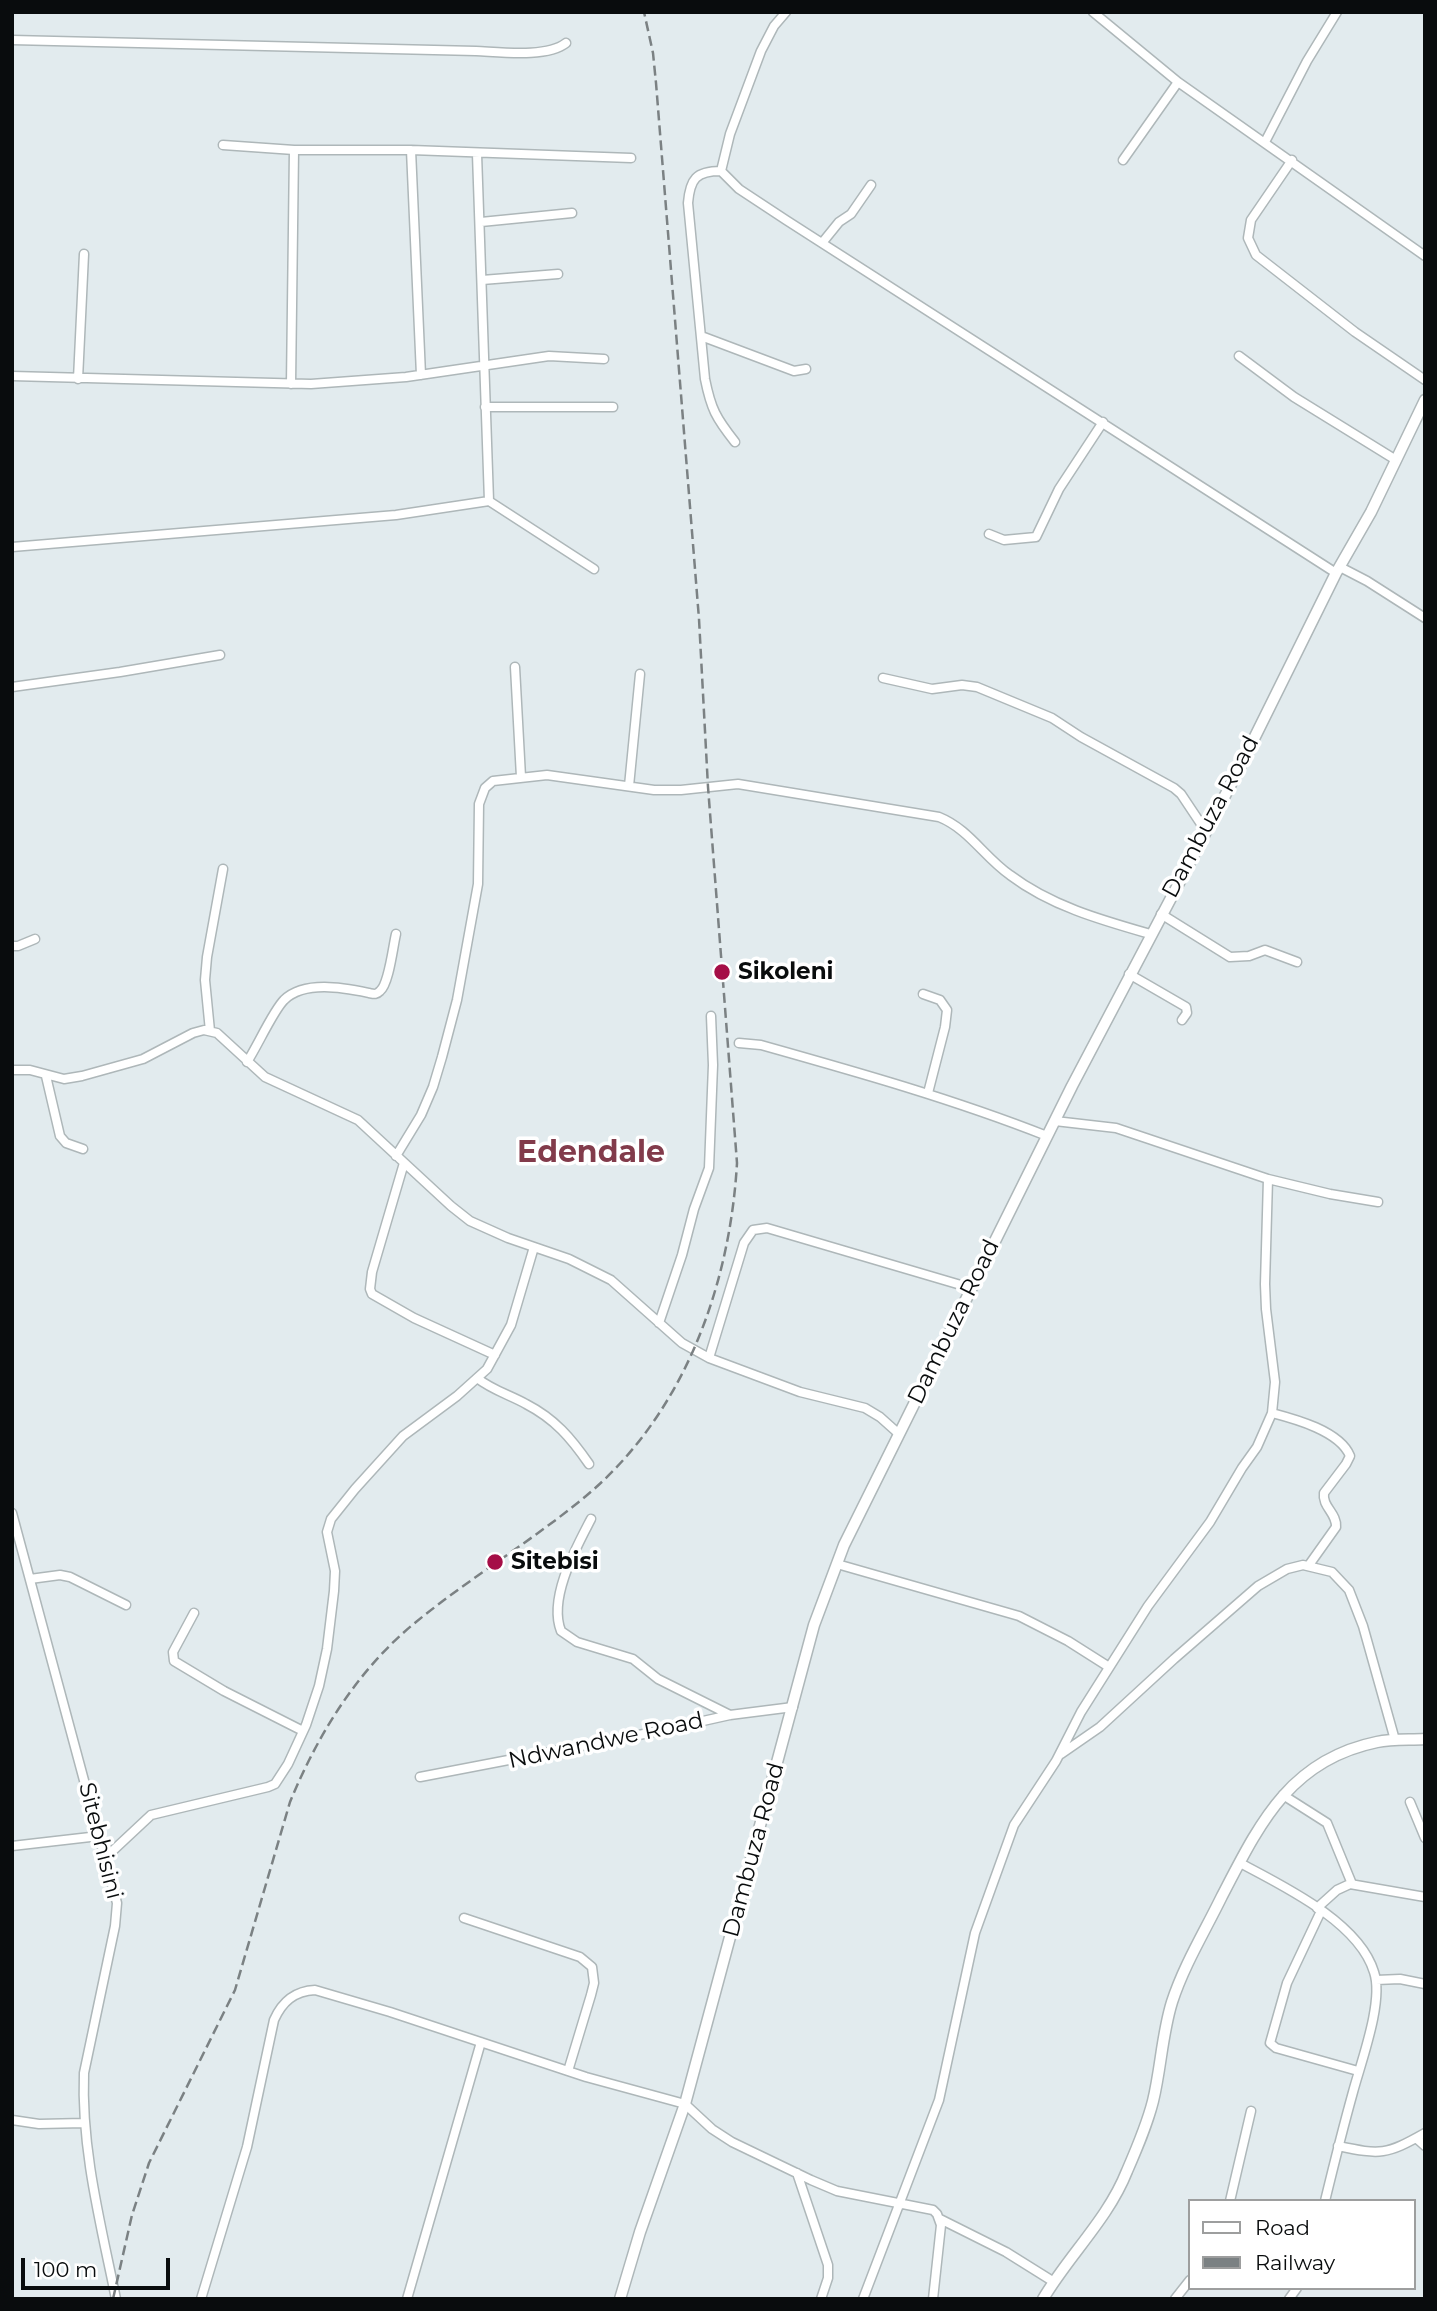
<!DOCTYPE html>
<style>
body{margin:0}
#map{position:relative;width:1437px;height:2311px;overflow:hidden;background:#e2ebee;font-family:Montserrat,sans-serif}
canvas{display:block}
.frame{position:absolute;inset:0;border:14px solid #090c0d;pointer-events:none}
.legend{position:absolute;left:1188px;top:2199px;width:228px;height:91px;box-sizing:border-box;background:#fff;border:2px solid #9d9e9e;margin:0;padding:9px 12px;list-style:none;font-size:21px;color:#090c0d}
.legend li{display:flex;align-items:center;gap:14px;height:35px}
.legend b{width:35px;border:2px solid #9d9e9e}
.scale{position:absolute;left:21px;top:2258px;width:149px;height:32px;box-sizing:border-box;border:4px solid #090c0d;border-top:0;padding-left:9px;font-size:21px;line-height:24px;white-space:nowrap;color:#090c0d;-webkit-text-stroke:5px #fff;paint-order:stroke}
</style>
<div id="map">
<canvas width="1437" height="2311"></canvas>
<div class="frame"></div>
<ul class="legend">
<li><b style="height:9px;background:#fff"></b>Road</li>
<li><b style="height:9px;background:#7b8183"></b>Railway</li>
</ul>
<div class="scale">100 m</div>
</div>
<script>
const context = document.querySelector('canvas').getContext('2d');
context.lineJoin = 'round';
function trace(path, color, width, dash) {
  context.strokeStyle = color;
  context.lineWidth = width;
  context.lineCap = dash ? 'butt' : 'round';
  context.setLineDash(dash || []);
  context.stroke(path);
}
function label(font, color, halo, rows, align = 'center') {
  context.font = font + ' Montserrat,sans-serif';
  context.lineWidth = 7;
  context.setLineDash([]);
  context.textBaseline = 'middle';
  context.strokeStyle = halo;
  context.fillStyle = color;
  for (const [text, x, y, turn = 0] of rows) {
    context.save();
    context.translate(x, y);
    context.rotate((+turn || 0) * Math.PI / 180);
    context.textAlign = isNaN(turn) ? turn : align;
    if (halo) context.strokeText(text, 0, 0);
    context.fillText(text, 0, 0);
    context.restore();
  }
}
const minor = new Path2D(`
 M786 12 774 26 761 51 730 134 721 171 739 189 786 220 1336 573
 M1093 12 1178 82 1425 256
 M12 40 476 51C500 52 547 58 566 43
 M1265 142 1307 61 1337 12
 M223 145 294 150H411L631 158
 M411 150 421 375
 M477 154 489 501
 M1123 160 1178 82
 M1292 160 1251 220 1248 238 1256 255 1355 332 1425 380
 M721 171C696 171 690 179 688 203L705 379C711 409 716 418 735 442
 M481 222 572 213
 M822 243 839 222 851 214 871 185
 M482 280 558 274
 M701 336 794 371 806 369
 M1239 356 1294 397 1396 460
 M12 376 311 384 406 377 549 356 604 359
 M78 379 84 254
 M291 384 294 150
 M485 407H613
 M989 534 1004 540 1036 537 1059 489 1103 422
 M12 547 396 515 489 501 594 569
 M1340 567 1367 581 1425 618
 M515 667 521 777
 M883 678 932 689 962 685 977 687 1052 718 1081 737 1174 788 1181 794 1205 830
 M12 687 120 672 220 655
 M629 786 640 674
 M1161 914 1230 957 1249 956 1265 950 1297 962
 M12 946H18L35 939
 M1129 974 1186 1007 1187 1013 1182 1020
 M923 994 940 1000 947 1010 945 1027 928 1093
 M210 1031 205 980 207 957 223 869
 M739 1043 761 1045C857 1072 953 1099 1047 1136
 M247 1062C257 1047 273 1011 284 1000 305 980 344 988 369 993 374 994 376 995 380 991 389 984 393 946 396 934
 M12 1070H30L64 1079 82 1076 143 1059 193 1033 204 1030 217 1033 265 1077 358 1120 451 1206 470 1221 508 1238 569 1259 611 1280 682 1343 709 1358 800 1392 865 1408 880 1417 899 1434
 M46 1076 60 1136 66 1143 83 1149
 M1055 1121 1116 1128 1268 1179 1330 1194 1378 1202
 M396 1156 421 1115 433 1087 442 1057 457 1000 478 884 479 804 485 788 493 781 547 775 654 790H681L738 784 939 817C969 829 984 857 1010 875 1051 906 1101 920 1150 934
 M404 1163 372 1272 370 1289 372 1294 414 1318 495 1355
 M659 1323 682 1255 694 1209 709 1168 713 1065 711 1016
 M709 1358 744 1243 753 1230 767 1228 971 1288
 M477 1378C492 1390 510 1395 526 1404 555 1419 571 1438 589 1464
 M1272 1413C1295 1419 1340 1431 1350 1456L1346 1464 1324 1493C1322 1507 1337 1513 1336 1527L1309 1565
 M12 1513 117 1903 115 1926 84 2073C81 2149 101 2225 116 2299
 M591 1519C576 1548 548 1598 561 1631L577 1642 633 1659 658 1679 730 1715
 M837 1564 1019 1616 1068 1641 1109 1667
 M30 1579 60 1575 70 1577 126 1605
 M194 1613 173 1652 174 1661 224 1691 303 1731
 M1061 1754 1100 1727 1174 1659 1258 1586 1287 1569 1303 1565 1332 1572 1349 1590 1363 1626 1395 1740
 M420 1777 649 1733 730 1715 793 1707
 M1283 1795 1327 1823 1352 1884
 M1410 1802 1425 1838
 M12 1846 99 1836
 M105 1858 151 1815 268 1787 275 1784 288 1764 306 1725 319 1686 327 1649 334 1591 335 1571 327 1532 331 1519 355 1489 403 1436 457 1396 487 1369 511 1325 534 1247
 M1240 1863C1283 1886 1359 1922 1374 1972 1384 2001 1361 2062 1353 2092 1343 2128 1334 2164 1325 2201
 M1317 1908 1337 1890 1350 1884 1425 1897
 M1321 1911 1287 1983 1270 2043 1276 2048 1358 2071
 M464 1918 580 1957 592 1967 594 1983 591 1995 568 2071
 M1376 1980 1400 1979 1425 1984
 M12 2120 39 2124 84 2123
 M1416 2138 1425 2146
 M1338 2146C1381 2155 1386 2155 1425 2133
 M797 2173 828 2265V2278L821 2299
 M1230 2201 1251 2111
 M940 2219 1006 2252 1054 2282
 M201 2299 247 2147 274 2020C282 2002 294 1991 315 1990L390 2012 586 2077 685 2104 712 2129 732 2142 811 2180 837 2191 933 2210 937 2214 941 2225 933 2299
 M407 2299 481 2042
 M863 2299 939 2100 975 1933 1014 1825 1056 1761 1081 1712 1148 1606 1210 1522 1242 1468 1257 1447 1272 1413 1275 1382 1266 1309 1265 1284 1268 1179
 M1175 2299 1190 2280
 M1289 2299 1297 2288`);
const tertiary = new Path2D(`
 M620 2299 640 2232 685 2104 814 1625 844 1545 1072 1086 1239 769 1336 573 1371 512 1425 400
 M1043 2299C1069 2255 1108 2219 1127 2171 1137 2148 1147 2125 1153 2101 1161 2068 1162 2034 1172 2002 1184 1965 1205 1931 1222 1896 1259 1825 1289 1760 1377 1742 1392 1739 1409 1740 1425 1739`);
const rail = new Path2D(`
 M113 2299 132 2215 149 2163 235 1990 290 1802C318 1734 358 1669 416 1622 471 1577 532 1541 586 1496 684 1414 730 1286 737 1163L708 787 699 619 656 83 653 53 644 12`);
const markers = [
 [722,972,9,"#a50e47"],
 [495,1562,9,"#a50e47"]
];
const streetNames = [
 ["Dambuza Road",1211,817,-62],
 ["Dambuza Road",954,1322,-64],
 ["Ndwandwe Road",606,1741,-12],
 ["Sitebhisini",100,1841,76],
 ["Dambuza Road",754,1850,-75]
];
const poiNames = [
 ["Sikoleni",738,972],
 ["Sitebisi",511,1562]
];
const districtNames = [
 ["Edendale",591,1153]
];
trace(minor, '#aeb7b9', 11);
trace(tertiary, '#aeb7b9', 13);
trace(minor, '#fff', 8);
trace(tertiary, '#fff', 10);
trace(rail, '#7b8183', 2.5, [10, 5]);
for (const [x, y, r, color] of markers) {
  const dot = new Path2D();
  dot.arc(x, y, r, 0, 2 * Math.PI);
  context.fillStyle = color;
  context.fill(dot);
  trace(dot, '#fff', 2.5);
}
label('23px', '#090c0d', '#fff', streetNames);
label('bold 23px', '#090c0d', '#fff', poiNames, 'left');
label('bold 30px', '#823b4b', '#fff', districtNames);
</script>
